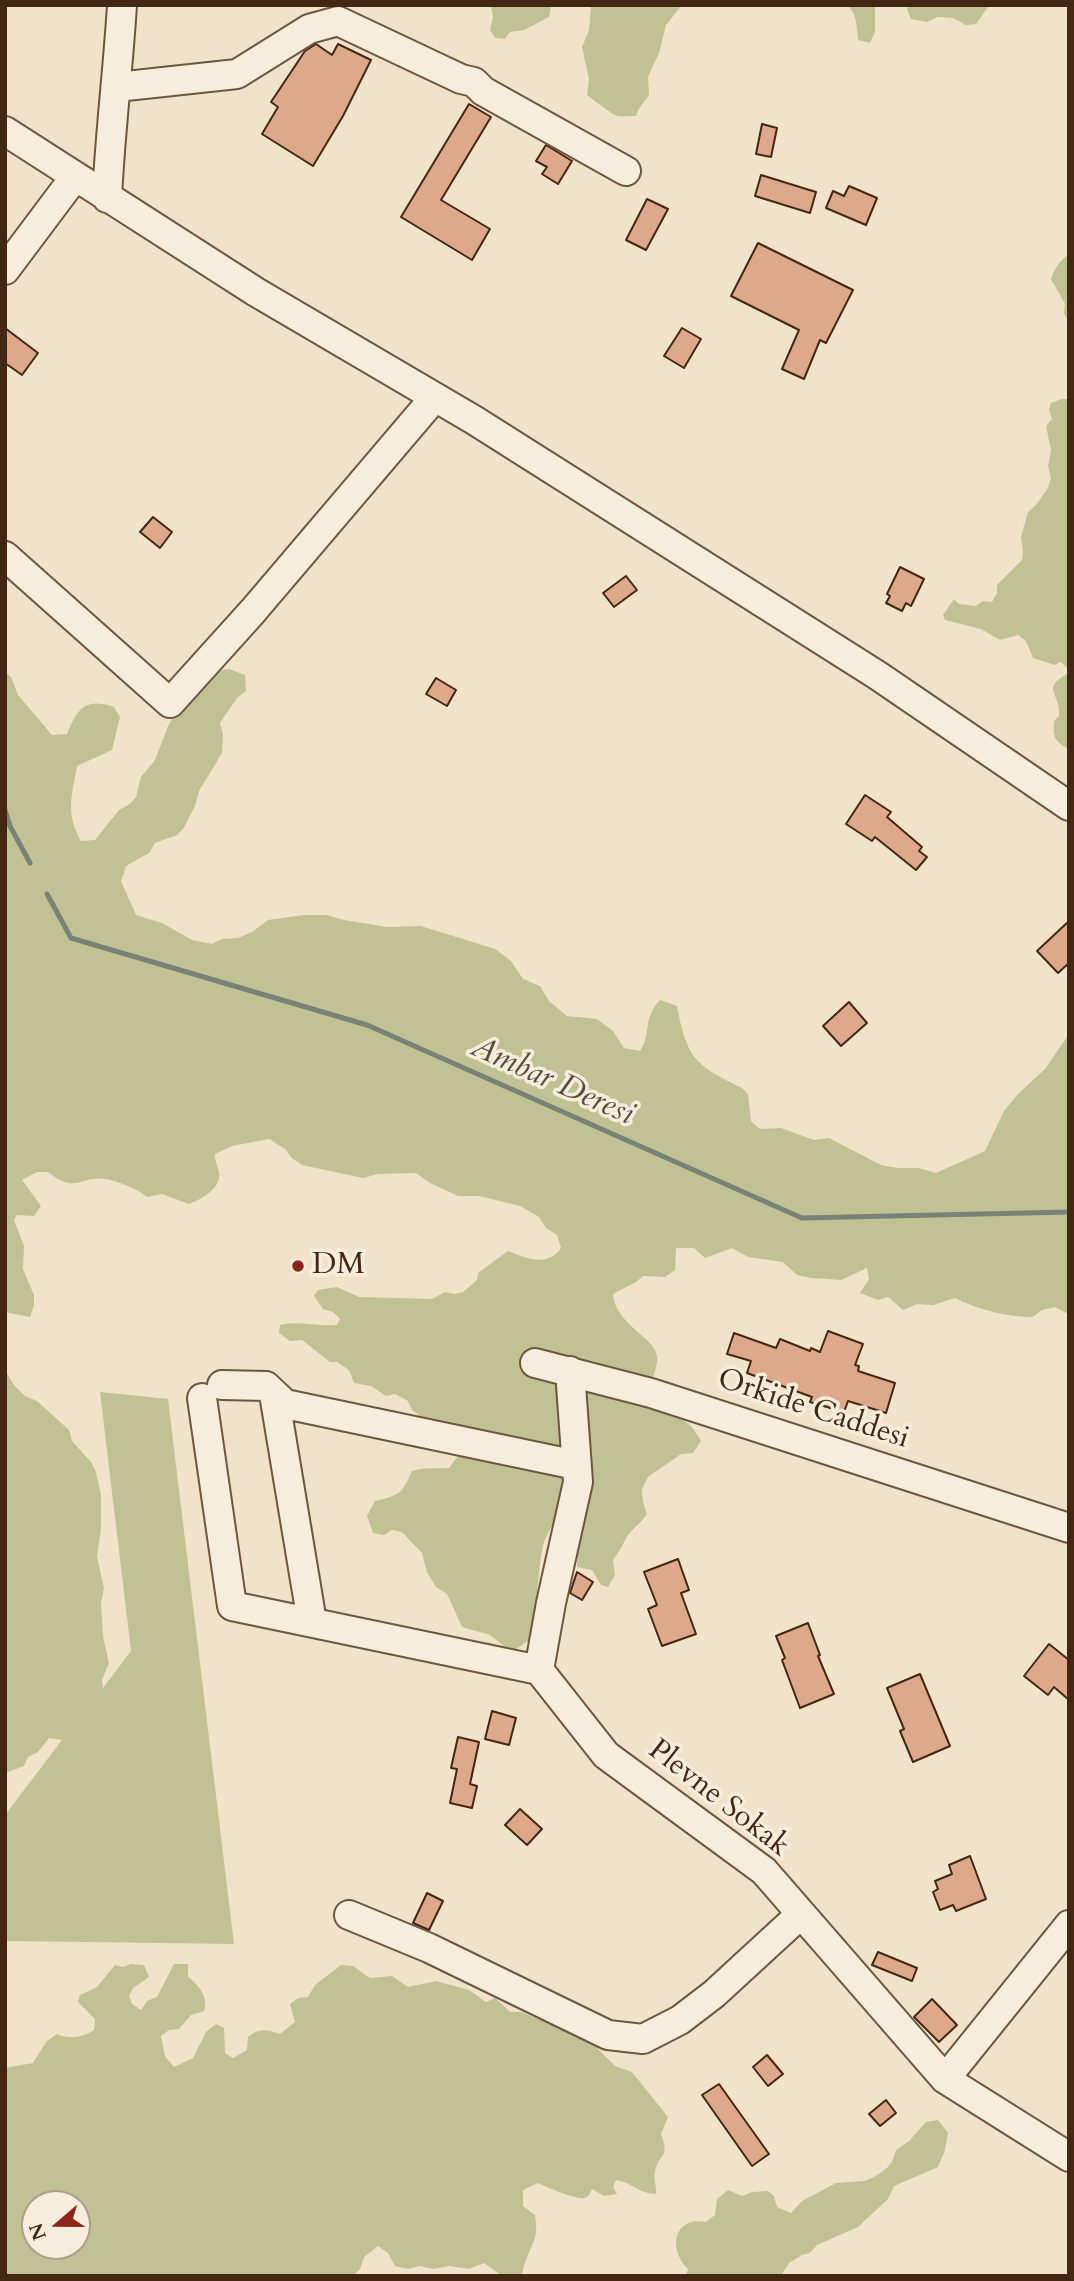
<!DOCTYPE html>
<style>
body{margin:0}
#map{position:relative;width:1074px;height:2281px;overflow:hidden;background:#f1e3c9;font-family:Cardo,serif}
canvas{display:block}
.frame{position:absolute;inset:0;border:7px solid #432713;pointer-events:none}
.north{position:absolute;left:21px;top:2190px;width:70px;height:70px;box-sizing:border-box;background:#f6eddc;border:2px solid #ae9e8c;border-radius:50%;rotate:250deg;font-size:19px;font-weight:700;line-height:28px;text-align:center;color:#432713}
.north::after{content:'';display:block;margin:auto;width:24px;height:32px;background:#8f2418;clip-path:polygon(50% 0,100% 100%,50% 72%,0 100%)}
</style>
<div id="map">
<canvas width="1074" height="2281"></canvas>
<div class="frame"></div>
<div class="north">N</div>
</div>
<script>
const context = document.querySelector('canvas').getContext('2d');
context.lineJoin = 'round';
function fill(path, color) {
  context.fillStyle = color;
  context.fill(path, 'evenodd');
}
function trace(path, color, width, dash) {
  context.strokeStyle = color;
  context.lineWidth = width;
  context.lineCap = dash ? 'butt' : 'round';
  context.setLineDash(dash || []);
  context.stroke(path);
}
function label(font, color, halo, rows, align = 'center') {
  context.font = font + ' Cardo,serif';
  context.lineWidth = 7;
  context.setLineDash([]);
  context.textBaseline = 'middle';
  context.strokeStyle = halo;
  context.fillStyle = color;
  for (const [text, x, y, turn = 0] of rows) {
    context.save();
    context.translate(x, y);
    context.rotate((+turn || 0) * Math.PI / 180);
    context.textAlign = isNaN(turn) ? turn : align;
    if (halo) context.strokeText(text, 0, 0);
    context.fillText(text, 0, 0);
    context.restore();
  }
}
const green = new Path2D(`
 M491 5H551L549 17 524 30 510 32 505 39 495 38 490 30 493 17Z
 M591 5H682L666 25 659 53 648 77 649 95 638 110 636 116C631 116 622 117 617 116 610 113 594 100 587 95L589 79 582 47 589 30Z
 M847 5H875V32L870 43 858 40C857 27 857 13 847 5Z
 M909 5H993L988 7 976 24 966 25 953 18 938 17 927 22 911 19 907 9Z
 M1069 255V321L1064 314 1065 304 1051 279C1054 270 1060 259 1069 255Z
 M1062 399H1069V669L1060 662 1055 665 1033 658 1026 641 1018 635 1000 640 981 629 945 620 943 615 954 599 959 604 976 606 983 601 992 602 997 593V585L1022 560 1023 551 1021 537 1028 512 1036 505 1048 488 1051 478 1048 466 1051 450 1046 426 1052 419 1049 410 1051 403Z
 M229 669 245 675 246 691 237 698 220 723 223 734 222 753 199 791 195 806 183 829 177 835 155 843 149 853 126 866 121 881 136 915 162 923 192 940 212 944 222 939 238 938 252 932 268 920 303 915H327L344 920 387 927 421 926 495 949 511 961 523 979 540 986 549 1001 567 1016 597 1019 613 1031 624 1048 640 1051C652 1033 642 1019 660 1000L677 1006C687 1059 695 1065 742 1088L748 1094 751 1121 760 1129 781 1128 814 1140 829 1138 881 1165 898 1168H919L936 1173 985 1151 1004 1111 1018 1094 1045 1069 1069 1034V1312L1066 1313 1055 1307 1042 1310 1033 1317C1008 1317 978 1310 955 1298L933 1305 917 1304 903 1310 888 1297 878 1300 860 1293 869 1279 867 1268 841 1280 811 1278 797 1275 783 1262 748 1257 732 1248 705 1258 694 1248H676L675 1270 665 1277 643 1276 636 1282 613 1294C615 1324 654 1337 657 1356 659 1367 647 1392 643 1404 668 1419 685 1410 701 1441L693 1453 681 1454 648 1477 642 1489 643 1502 647 1514C642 1522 634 1527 628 1535 623 1544 619 1552 613 1560L615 1575 608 1587 601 1585 592 1570 577 1567 578 1537 560 1510C556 1520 545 1536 543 1545 537 1576 537 1608 531 1639L516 1649 504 1646 490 1635 462 1627 447 1594 436 1587 427 1572 422 1553 402 1532 392 1530 384 1535 373 1533 367 1516 375 1501C400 1495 402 1494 412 1471 424 1467 436 1469 449 1468L461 1452 427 1421 412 1410 408 1401 395 1394 386 1396 371 1386 354 1383 349 1370 337 1362H330L302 1340 290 1341 279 1333 280 1325C298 1320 318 1327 337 1325L340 1319 333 1312 323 1309 314 1296 318 1290 337 1287 359 1297 432 1299 445 1292 454 1294 463 1292 477 1280 478 1273 508 1251C526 1258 547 1268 561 1248L557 1235 546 1228 539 1217 520 1206 479 1196H458L430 1183 416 1173 378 1174 363 1178 302 1165 292 1158 285 1149 269 1139 232 1146 215 1154C215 1162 217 1165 219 1172 222 1188 202 1199 189 1204L162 1194 147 1197C136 1188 120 1182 106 1179 79 1175 77 1195 48 1172H37L22 1180 41 1206 34 1216 17 1215 14 1220 24 1246 23 1269 34 1295V1306L30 1317 5 1312V672L11 677 18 695 52 735 67 734C77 709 85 697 114 707L120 717 112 750 77 766C72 795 65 814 81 841L95 840 119 810 130 804 136 797 141 777 155 760 168 726 177 711 214 672Z
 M1069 673V748H1067C1054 741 1053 736 1054 721L1059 716C1061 692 1039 689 1069 673Z
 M5 1370 14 1385 25 1396 37 1401 69 1430 72 1441 91 1462 96 1472 101 1495V1529L97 1557 104 1588 101 1603 103 1637 109 1663 102 1680 103 1688 131 1651 100 1392 168 1399 234 1944 5 1941V1815L62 1740 49 1738 38 1752 28 1757 24 1766 5 1773Z
 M131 1964 144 1965 149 1977 133 1988 129 1996 132 2004 141 2010 147 2001 157 1997 174 1964H188V1977C199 1985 209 1998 204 2011L191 2015 179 2029 169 2030 161 2036 165 2056 174 2067 193 2058 206 2032 216 2024 224 2028 225 2053 233 2058 247 2050 248 2037C259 2028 267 2029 280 2034L295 2022 290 2004 298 1998 308 1997 315 1985 341 1965 353 1966 370 1978 392 1976 408 1987 436 1981 469 1990 486 2002 495 1998 510 2012H521L589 2040 615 2066 632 2072 668 2117 661 2134C670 2158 660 2152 655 2171 653 2178 657 2187 656 2194 636 2193 634 2183 616 2180L613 2187 617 2194 604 2196 592 2189C590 2193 589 2197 584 2198 577 2200 546 2187 538 2183L523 2190V2206L535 2215C536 2222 537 2231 535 2238 530 2252 524 2260 522 2276H502L484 2263 469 2269 449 2266 434 2269 419 2266 408 2269 395 2266 388 2253 378 2246 364 2257 360 2269 353 2276H5V2068L33 2063 46 2042 57 2034C69 2040 84 2037 94 2030L95 2019 78 2002 80 1995 97 1987 115 1965 123 1967ZM35 2204H77V2246H35Z
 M938 2120 948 2133 945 2150 938 2167 894 2186 888 2199 858 2227 817 2245 810 2253 802 2255 789 2263 781 2276H686L688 2269C668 2250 673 2216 706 2222L715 2215 717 2199 728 2190 742 2196 752 2192 768 2191 774 2196 777 2207 791 2213 802 2201 836 2183 864 2181 872 2178 886 2169 892 2162 896 2150 909 2141 926 2122Z`);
const stream = new Path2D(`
 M5 810 10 826 30 863
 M47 894 71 938 367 1025 802 1218 1069 1212`);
const building = new Path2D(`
 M316 44 332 55 338 44 371 60 343 116 313 166 262 134 278 107 271 102 305 51Z
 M469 104 491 117 441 200 490 229 472 260 401 217Z
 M762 124 777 128 771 157 756 154Z
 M546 145 572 161 558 184 542 174 547 167 536 161Z
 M761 175 816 192 810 213 755 196Z
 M849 186 877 198 866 225 826 208 833 191 844 196Z
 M647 199 668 209 646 250 626 240Z
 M758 243 853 290 826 343 820 340 804 379 782 369 799 330 731 296Z
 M5 328 38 353 22 375 5 363Z
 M682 328 701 339 684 368 664 356Z
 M153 517 172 532 160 548 140 532Z
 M900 567 924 579 911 606 906 603 902 611 886 603 890 596 887 594Z
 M626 576 637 590 614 607 603 593Z
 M436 678 456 690 447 706 426 694Z
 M865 795 891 812 887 817 922 847 919 851 927 857 916 870 875 837 872 841 846 824Z
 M1069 921V963L1058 973 1037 951Z
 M849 1002 867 1023 841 1046 823 1026Z
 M828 1331 863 1344 855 1365 859 1366 858 1371 895 1383 886 1413 848 1401 844 1412 810 1402 812 1397 747 1373 751 1361 727 1354 734 1333 776 1348 780 1339 810 1351 811 1348 820 1352Z
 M678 1559 689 1590 681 1593 696 1634 662 1646 648 1609 657 1605 644 1572Z
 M577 1572 593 1582 582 1600 570 1593Z
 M808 1623 820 1655 818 1656 834 1694 800 1708 782 1660 785 1658 776 1636Z
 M1049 1644 1069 1660V1700L1054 1687 1048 1695 1024 1676Z
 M920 1674 950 1746 913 1762 900 1731 904 1729 887 1688Z
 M492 1711 516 1718 509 1745 485 1739Z
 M458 1737 479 1742 470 1784 477 1786 472 1808 450 1803 457 1769 451 1768Z
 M520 1809 542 1829 527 1845 505 1825Z
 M970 1856 986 1899 956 1911 953 1905 940 1910 933 1892 938 1889 935 1881 952 1874 949 1865Z
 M427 1893 443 1901 429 1930 413 1923Z
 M878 1952 917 1968 912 1981 872 1965Z
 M932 1999 957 2025 939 2042 914 2017Z
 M767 2055 783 2074 768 2086 753 2067Z
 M719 2084 769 2154 752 2166 702 2095Z
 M886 2100 896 2113 880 2126 869 2114Z`);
const minor = new Path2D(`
 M117 87 237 74 309 29 338 21 461 79 474 82 483 91 626 171
 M5 131 256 292 474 420 877 675 1069 806
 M107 198C110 134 118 70 122 5
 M5 270 71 182
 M5 556 170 703 253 611 435 397
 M535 1363 651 1393 1069 1528
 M570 1371 578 1482 551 1603 539 1670 606 1755 764 1871 945 2079 1069 2157
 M222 1385 266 1386 285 1404 576 1465
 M274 1394 312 1622
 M202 1398 232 1606 539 1670
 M349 1915 429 1948 608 2035 643 2039 680 2020 714 1994 801 1914
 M945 2079 1069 1925`);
const markers = [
 [298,1266,7,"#8f2418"]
];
const poiNames = [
 ["DM",312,1266]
];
const streetNames = [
 ["Orkide Caddesi",813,1410,18],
 ["Plevne Sokak",718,1799,38]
];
const waterNames = [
 ["Ambar Deresi",552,1082,24]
];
fill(green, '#c0c293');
trace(stream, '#788277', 5);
fill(building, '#dea98a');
trace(building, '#432713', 2);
trace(minor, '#6e5640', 32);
trace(minor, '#f6eddc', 28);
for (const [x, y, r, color] of markers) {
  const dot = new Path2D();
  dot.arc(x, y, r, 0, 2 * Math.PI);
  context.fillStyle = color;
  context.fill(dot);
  trace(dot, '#f6eddc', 2.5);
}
label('30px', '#432713', '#f6eddc', poiNames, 'left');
label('30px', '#432713', '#f6eddc', streetNames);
label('italic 32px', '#594d3c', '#f6eddc', waterNames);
</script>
